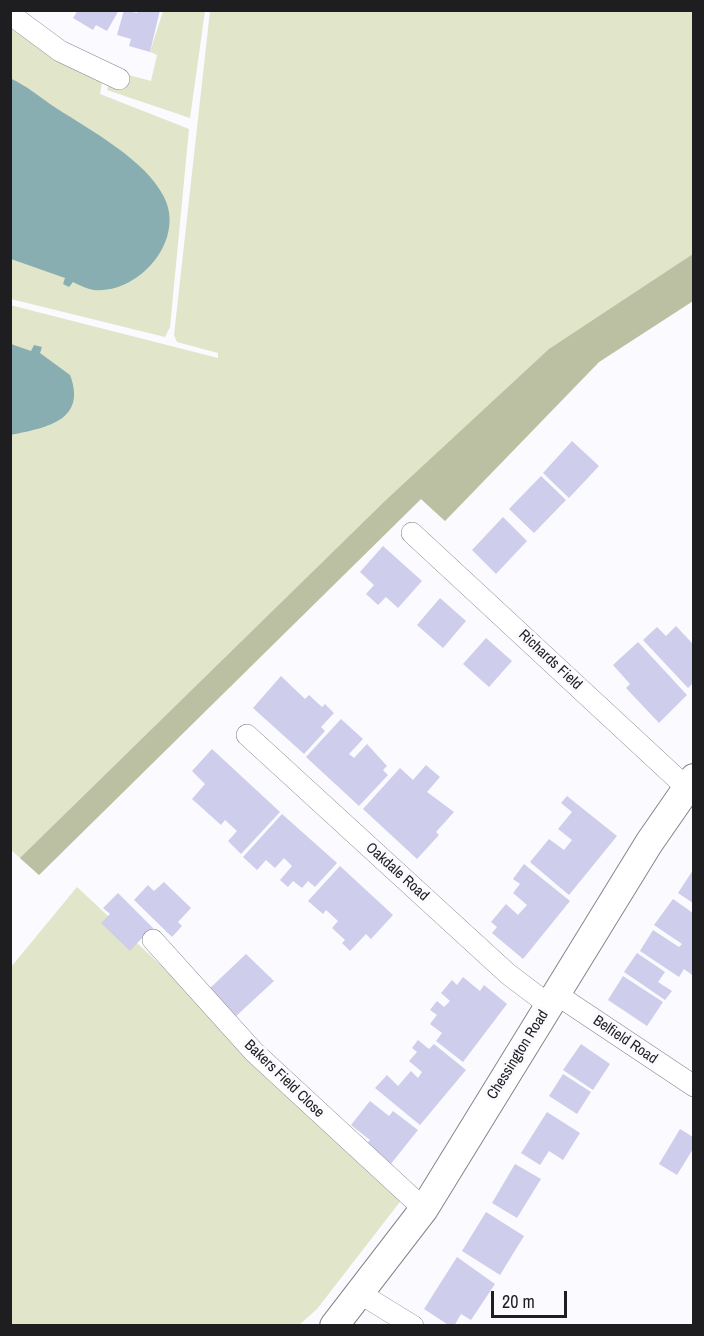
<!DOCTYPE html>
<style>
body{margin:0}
#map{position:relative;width:704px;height:1336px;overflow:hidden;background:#fafaff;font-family:"Archivo Narrow",sans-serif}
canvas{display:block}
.frame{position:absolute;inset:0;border:12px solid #1e1e20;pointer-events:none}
.scale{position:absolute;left:491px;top:1291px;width:76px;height:27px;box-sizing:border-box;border:3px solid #1e1e20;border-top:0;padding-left:8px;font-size:18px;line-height:21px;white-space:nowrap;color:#1e1e20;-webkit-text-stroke:4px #fafaff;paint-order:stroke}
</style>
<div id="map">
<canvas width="704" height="1336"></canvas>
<div class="frame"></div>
<div class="scale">20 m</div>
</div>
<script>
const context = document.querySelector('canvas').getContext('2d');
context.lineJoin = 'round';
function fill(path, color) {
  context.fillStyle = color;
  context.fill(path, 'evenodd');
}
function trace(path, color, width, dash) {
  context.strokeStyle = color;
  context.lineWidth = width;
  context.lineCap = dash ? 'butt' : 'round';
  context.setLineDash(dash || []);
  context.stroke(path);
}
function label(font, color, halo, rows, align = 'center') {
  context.font = font + ' "Archivo Narrow",sans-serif';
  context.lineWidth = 6;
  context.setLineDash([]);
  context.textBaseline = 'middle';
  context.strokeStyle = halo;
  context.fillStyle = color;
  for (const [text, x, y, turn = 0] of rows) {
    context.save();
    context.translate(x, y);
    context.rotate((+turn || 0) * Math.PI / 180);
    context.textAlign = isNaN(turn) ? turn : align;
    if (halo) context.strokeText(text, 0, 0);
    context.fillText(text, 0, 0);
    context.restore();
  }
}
const green = new Path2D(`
 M163 11H205L190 118 107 90 109 84 121 73 151 81 157 55 150 52Z
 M210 11H693V301L599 362 445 521 421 499 39 875 11 850 10 305 218 358V353L177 342 174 335Z
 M10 28 52 57 102 82 100 94 189 129 170 327 165 337 11 299Z
 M77 887 406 1194 317 1309 299 1325H11V967Z`);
const forest = new Path2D(`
 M693 254V301L599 362 445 521 421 499 39 875 20 858 386 500 549 349Z`);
const water = new Path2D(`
 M10 78C27 86 41 98 56 108 90 130 146 160 164 197 186 240 139 294 94 290 87 289 79 285 73 282L69 287 63 284 65 278 11 259Z
 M11 344 31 351 34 345 42 347 40 353 70 375C88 422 43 428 11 435Z`);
const building = new Path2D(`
 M78 10H119L107 31 96 25 93 30 73 18Z
 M124 10 137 13 138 10H160L150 52 129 46 131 39 117 35Z
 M572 441 599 466 569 498 543 473Z
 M541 476 566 500 534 533 509 509Z
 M503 517 527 541 496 574 472 550Z
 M383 546 422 581 398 608 386 597 378 605 366 594 374 585 360 572Z
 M440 598 466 621 443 648 417 625Z
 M676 626 692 643 693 641V683L688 688 643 640 657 627 666 636Z
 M486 638 512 661 489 687 463 664Z
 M638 642 687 695 659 723 626 688 630 684 613 665Z
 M281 676 305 699 309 695 322 707 325 704 334 713 321 727 325 731 304 754 253 708Z
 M341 719 363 739 349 754 354 758 367 744 387 766 383 770 388 775 359 806 306 757Z
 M212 749 280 812 241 854 228 841 237 831 225 820 221 825 192 799 205 784 192 771Z
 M426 765 440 777 427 792 454 812 436 832 439 835 417 859 363 809 400 768 413 780Z
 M567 796 617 836 569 895 530 862 549 839 564 850 572 840 558 829 572 812 561 803Z
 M282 814 337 863 315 887 308 881 302 888 293 881 288 887 280 880 292 866 284 858 275 868 266 860 257 870 243 857Z
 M524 864 570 901 523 959 492 933 497 927 491 922 506 904 518 915 527 905 513 893 520 884 513 879Z
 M340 866 393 915 371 939 366 934 350 951 342 943 345 940 332 928 338 921 326 910 323 914 308 901Z
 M693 870V903L678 893Z
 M164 882 191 908 178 922 182 926 172 937 134 900 148 885 154 891Z
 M118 893 156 931 146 942 142 938 130 951 101 923 110 914 103 908Z
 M673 899 693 913 692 975 684 969 679 977 640 951 653 930 679 947 682 944 654 925Z
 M637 953 665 972 658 982 672 991 665 1000 624 972Z
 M246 954 274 981 235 1017 208 990Z
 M623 976 663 1002 647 1026 608 1000Z
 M463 977 480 991 484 985 507 1004 463 1062 436 1041 442 1033 430 1024 437 1015 430 1010 437 1001 444 1007 450 1001 441 993 452 980 457 985Z
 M418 1040 429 1049 434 1044 466 1070 420 1125 375 1088 387 1075 398 1086 411 1071 418 1078 422 1072 409 1061 417 1052 412 1048Z
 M581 1044 610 1064 593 1090 563 1070Z
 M563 1074 591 1092 577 1114 549 1096Z
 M370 1101 389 1116 393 1111 418 1130 390 1165 365 1145 370 1140 351 1125Z
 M547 1112 580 1133 563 1160 549 1151 540 1165 521 1153Z
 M680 1129 693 1137V1149L677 1175 659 1164Z
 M515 1164 541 1179 517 1218 492 1203Z
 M486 1212 524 1236 500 1275 462 1251Z
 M457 1257 495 1284 471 1320 461 1314 454 1326H450L424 1309Z`);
const street = new Path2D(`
 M10 14 60 51 119 79
 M412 533 687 788
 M247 735 508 974 549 1005
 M153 940 254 1052 424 1209
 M556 994 694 1086
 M361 1294 413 1326`);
const secondary = new Path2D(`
 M334 1326 424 1209 649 843 694 778`);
const streetNames = [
 ["Richards Field",550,660,43],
 ["Oakdale Road",397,872,42],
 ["Belfield Road",625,1040,34],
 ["Chessington Road",518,1055,-58],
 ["Bakers Field Close",284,1079,44]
];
fill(green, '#e1e5ca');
fill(forest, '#bbc0a3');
fill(water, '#89aeb1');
fill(building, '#cecdeb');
trace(street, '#86868a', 22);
trace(secondary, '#86868a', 30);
trace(street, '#fff', 21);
trace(secondary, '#fff', 28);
label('15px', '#1e1e20', '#fafaff', streetNames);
</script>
